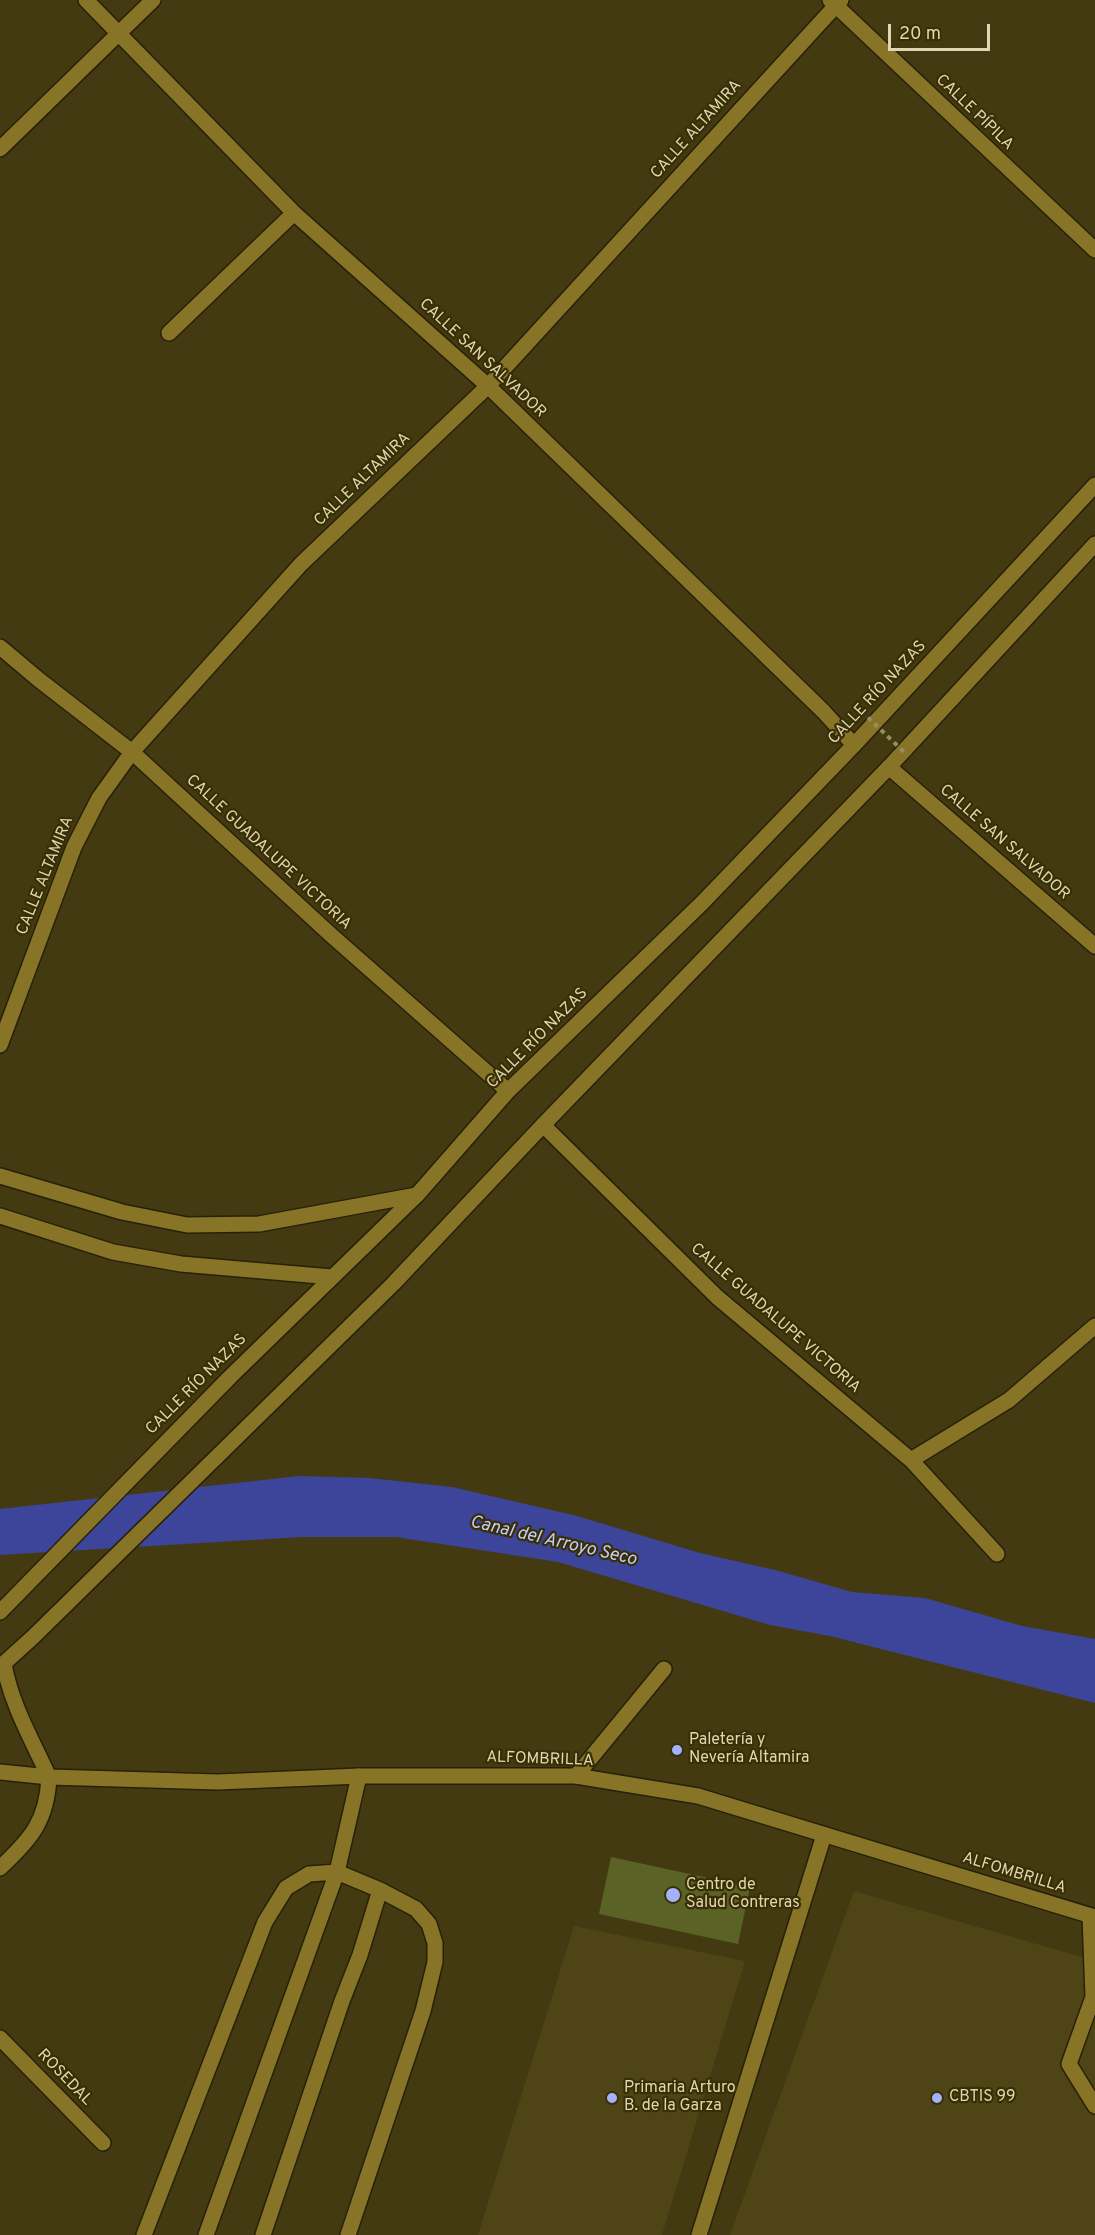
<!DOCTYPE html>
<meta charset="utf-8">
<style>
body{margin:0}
#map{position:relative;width:1095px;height:2235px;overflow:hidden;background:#443a12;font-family:Overpass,sans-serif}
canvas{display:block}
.scale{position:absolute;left:888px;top:24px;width:102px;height:27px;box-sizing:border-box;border:3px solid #dfd6b2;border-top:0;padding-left:8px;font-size:18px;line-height:21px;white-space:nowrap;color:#dfd6b2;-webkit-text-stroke:4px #392f05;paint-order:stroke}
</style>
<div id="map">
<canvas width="1095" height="2235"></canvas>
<div class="scale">20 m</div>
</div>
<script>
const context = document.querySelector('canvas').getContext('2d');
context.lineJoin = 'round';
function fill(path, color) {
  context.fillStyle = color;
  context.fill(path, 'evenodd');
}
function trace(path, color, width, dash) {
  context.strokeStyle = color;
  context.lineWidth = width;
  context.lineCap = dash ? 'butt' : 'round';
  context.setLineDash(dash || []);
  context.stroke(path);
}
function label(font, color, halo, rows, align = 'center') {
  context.font = font + ' Overpass,sans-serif';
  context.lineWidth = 4.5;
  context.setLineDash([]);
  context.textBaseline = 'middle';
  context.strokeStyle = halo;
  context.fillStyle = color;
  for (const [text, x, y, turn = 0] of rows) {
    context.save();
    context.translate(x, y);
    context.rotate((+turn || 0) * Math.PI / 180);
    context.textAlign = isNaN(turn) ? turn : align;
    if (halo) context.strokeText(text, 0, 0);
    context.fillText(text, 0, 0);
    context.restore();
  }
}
const built = new Path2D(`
 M854 1891 1095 1961V2235H730Z
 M574 1926 745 1961 662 2235H478Z`);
const water = new Path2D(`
 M299 1476 369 1478 452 1487 577 1516 700 1553 775 1570 852 1592 925 1598 1022 1626 1095 1639V1703L830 1636 770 1625 558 1562 396 1537H301L0 1555V1509Z`);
const building = new Path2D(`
 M611 1857 750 1887 738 1944 599 1914Z`);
const lane = new Path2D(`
 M1090 1916 1093 1997 1069 2064 1095 2106
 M144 2235 265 1922 286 1888 309 1874 337 1872 359 1776
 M206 2235 337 1872 380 1890 416 1909 429 1924 435 1943V1962L423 2011 348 2235
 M263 2235 342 2001 360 1955 380 1890`);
const street = new Path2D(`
 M86 0 294 213 488 386 823 711 854 745
 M830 0 1095 250
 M0 149 153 0
 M169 333 294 213
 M0 647 38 679 132 752 331 935 508 1091
 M889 767 1095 946
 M0 1045 74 847 99 798 132 752 301 564 488 386 841 0
 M543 1125 717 1297 911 1460 997 1554
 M0 1176 122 1212 187 1225 259 1224 417 1195
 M0 1216 113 1252 181 1264 332 1277
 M911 1460 1009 1400 1095 1326
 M576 1776 664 1669
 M0 1868C31 1839 47 1821 49 1777
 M0 2038 103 2143
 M699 2235 824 1835`);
const secondary = new Path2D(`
 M0 1612 230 1377 417 1195 508 1091 702 903 854 745 1095 485
 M4 1664C11 1704 32 1740 49 1777
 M0 1667 33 1637 393 1284 543 1125 889 767 1095 544
 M0 1772 49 1777 218 1782 359 1776H576L698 1796 1095 1917`);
const pathBridge = new Path2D(`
 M855 705 905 753`);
const markers = [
 [677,1750,6,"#a4b2fc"],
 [673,1895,8,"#a4b2fc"],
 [612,2098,6,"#a4b2fc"],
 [937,2098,6,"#a4b2fc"]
];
const streetNames = [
 ["CALLE PÍPILA",974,113,44],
 ["CALLE ALTAMIRA",697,130,-48],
 ["CALLE SAN SALVADOR",482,359,43],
 ["CALLE ALTAMIRA",363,480,-44],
 ["CALLE RÍO NAZAS",878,693,-47],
 ["CALLE SAN SALVADOR",1004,843,41],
 ["CALLE GUADALUPE VICTORIA",268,853,43],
 ["CALLE ALTAMIRA",46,876,-68],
 ["CALLE RÍO NAZAS",538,1039,-45],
 ["CALLE GUADALUPE VICTORIA",775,1319,41],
 ["CALLE RÍO NAZAS",197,1385,-45],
 ["ALFOMBRILLA",540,1760,2],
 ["ALFOMBRILLA",1014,1874,17],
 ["ROSEDAL",64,2078,46]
];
const poiNames = [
 ["Paletería y",689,1741],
 ["Nevería Altamira",689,1759],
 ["Centro de",686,1886],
 ["Salud Contreras",686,1904],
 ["Primaria Arturo",624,2089],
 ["B. de la Garza",624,2107],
 ["CBTIS 99",949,2098]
];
const waterNames = [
 ["Canal del Arroyo Seco",553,1542,13]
];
fill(built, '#4f4416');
fill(water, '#3d459a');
fill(building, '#5a6226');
trace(lane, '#272109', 18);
trace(street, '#272109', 18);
trace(secondary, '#272109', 18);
trace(lane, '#877427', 15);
trace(street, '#877427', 15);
trace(secondary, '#877427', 15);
trace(pathBridge, '#968d67', 4, [4.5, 4.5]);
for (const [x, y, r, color] of markers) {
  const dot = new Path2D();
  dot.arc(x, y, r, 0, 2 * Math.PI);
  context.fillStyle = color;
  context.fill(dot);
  trace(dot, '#392f05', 2);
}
label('16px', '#dfd6b2', '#392f05', streetNames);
label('16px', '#dfd6b2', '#392f05', poiNames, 'left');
label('italic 18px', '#c3cdfd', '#392f05', waterNames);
</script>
